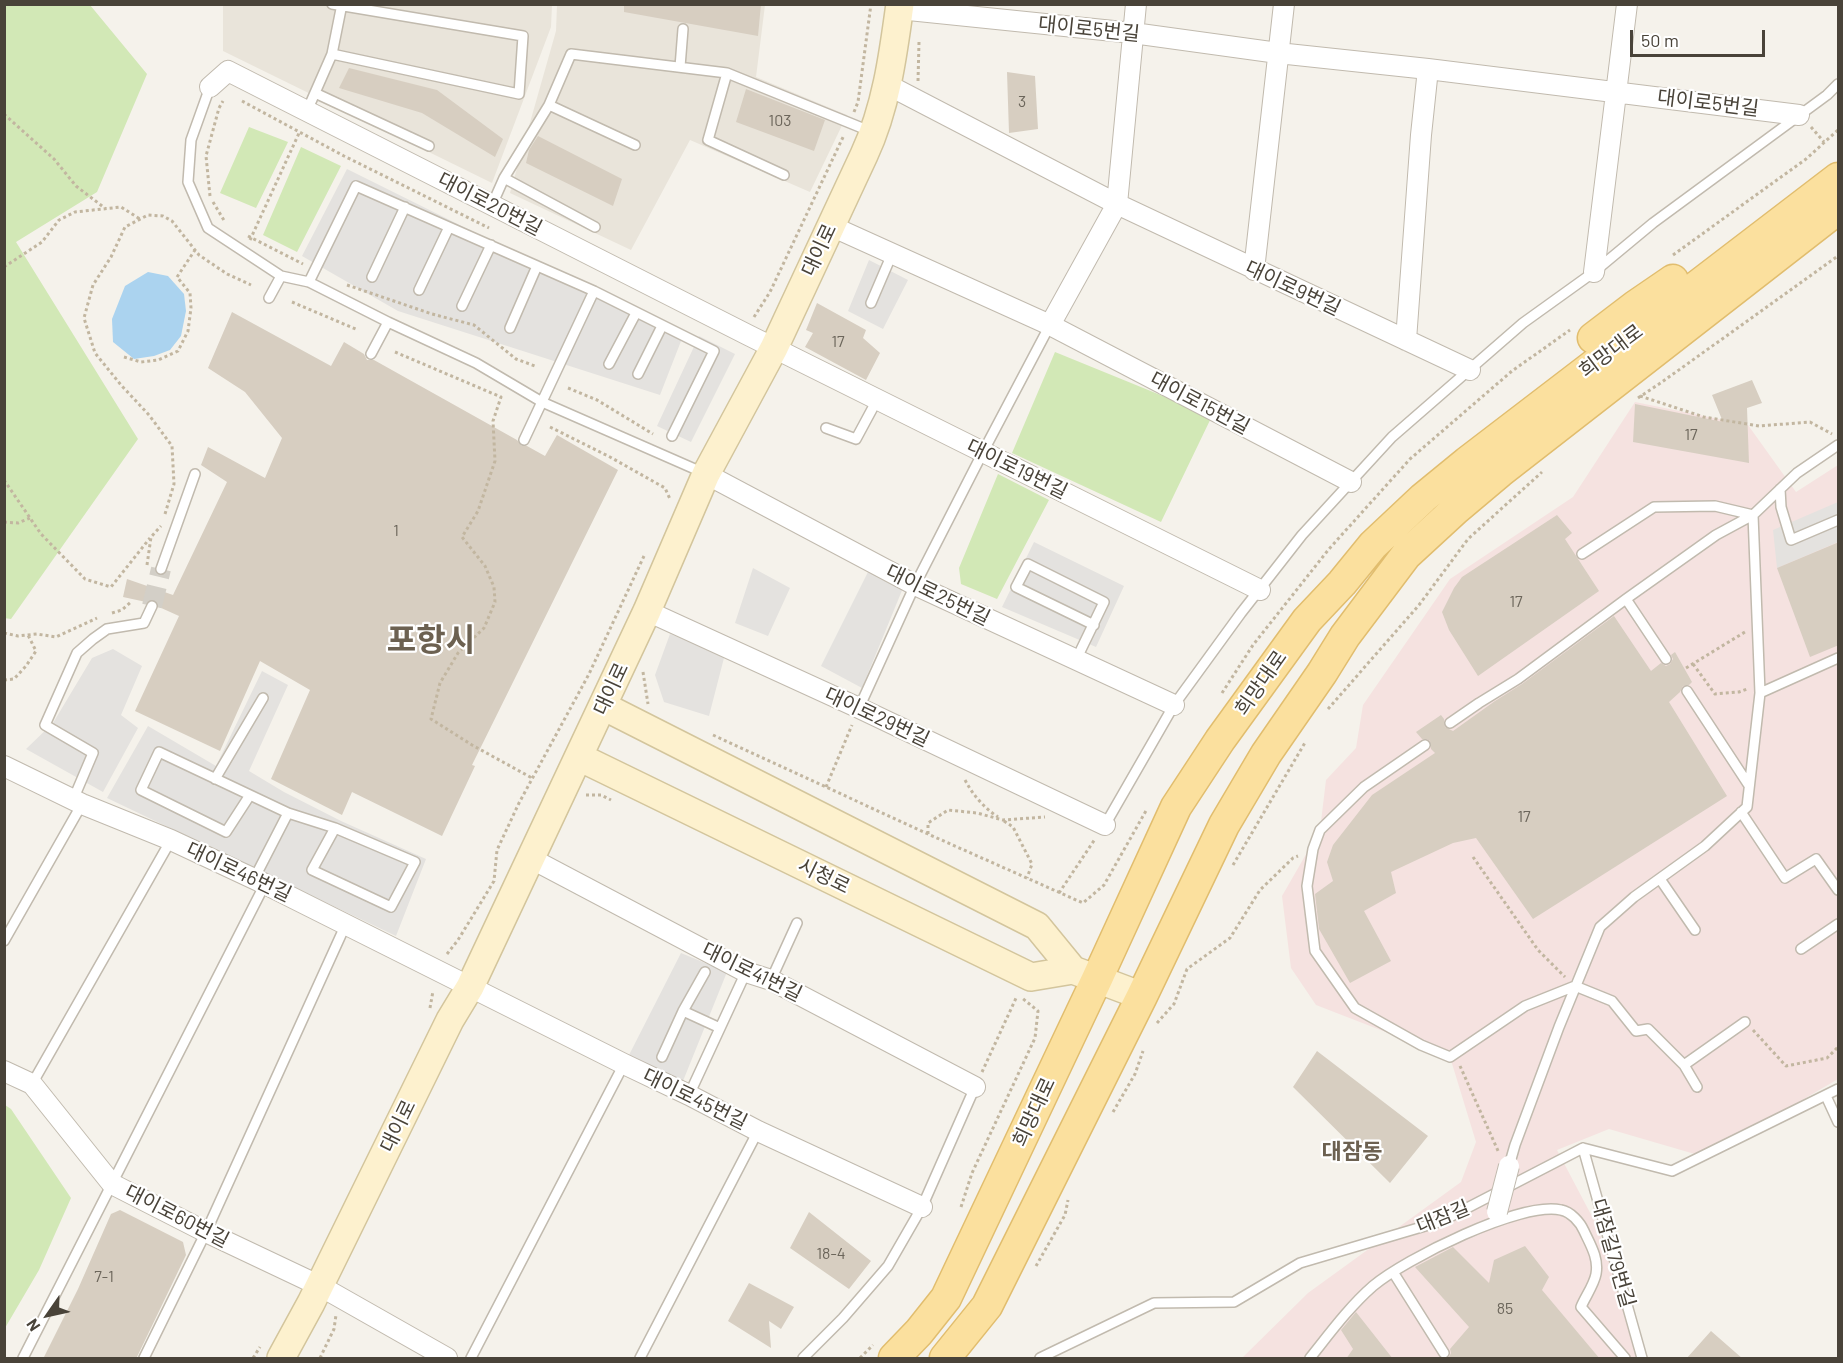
<!DOCTYPE html>
<meta charset="utf-8">
<style>
body{margin:0}
#map{position:relative;width:1843px;height:1363px;overflow:hidden;background:#f5f2eb;font-family:Barlow,sans-serif}
canvas{display:block}
.frame{position:absolute;inset:0;border:6px solid #494339;pointer-events:none}
.north{position:absolute;left:18px;top:1285px;width:60px;height:60px;-webkit-text-stroke:4px #fff;paint-order:stroke;rotate:236deg;font-size:16px;font-weight:700;line-height:24px;text-align:center;color:#494339}
.north::after{content:'';display:block;margin:auto;width:21px;height:27px;background:#494339;clip-path:polygon(50% 0,100% 100%,50% 72%,0 100%)}
.scale{position:absolute;left:1630px;top:30px;width:135px;height:27px;box-sizing:border-box;border:3px solid #494339;border-top:0;padding-left:8px;font-size:18px;line-height:21px;white-space:nowrap;color:#494339;-webkit-text-stroke:4px #fff;paint-order:stroke}
</style>
<div id="map">
<canvas width="1843" height="1363"></canvas>
<div class="frame"></div>
<div class="north">N</div>
<div class="scale">50 m</div>
</div>
<script>
const context = document.querySelector('canvas').getContext('2d');
context.lineJoin = 'round';
function fill(path, color) {
  context.fillStyle = color;
  context.fill(path, 'evenodd');
}
function trace(path, color, width, dash) {
  context.strokeStyle = color;
  context.lineWidth = width;
  context.lineCap = dash ? 'butt' : 'round';
  context.setLineDash(dash || []);
  context.stroke(path);
}
function label(font, color, halo, rows, align = 'center') {
  context.font = font + ' Barlow,"Noto Sans KR",sans-serif';
  context.lineWidth = 4.5;
  context.setLineDash([]);
  context.textBaseline = 'middle';
  context.strokeStyle = halo;
  context.fillStyle = color;
  for (const [text, x, y, turn = 0] of rows) {
    context.save();
    context.translate(x, y);
    context.rotate((+turn || 0) * Math.PI / 180);
    context.textAlign = isNaN(turn) ? turn : align;
    if (halo) context.strokeText(text, 0, 0);
    context.fillText(text, 0, 0);
    context.restore();
  }
}
const residential = new Path2D(`
 M223 5H552L551 27 492 183 223 51Z
 M557 5H765L756 77 847 115 810 192 690 140 631 250 510 193 556 31Z`);
const medical = new Path2D(`
 M1635 402 1748 425 1796 492 1838 465V1079L1705 1157 1609 1129 1557 1150 1597 1226 1643 1358H1242L1308 1293 1461 1182 1476 1142 1450 1057 1316 1005 1291 968 1282 896 1320 830 1326 780 1356 748 1363 705 1450 579 1573 497Z`);
const green = new Path2D(`
 M4 5H90L147 74 97 192 16 242 138 439 11 619 4 618Z
 M249 127 288 142 256 208 220 193Z
 M301 147 341 166 297 252 263 235Z
 M1055 352 1212 416 1161 522 1012 453Z
 M998 474 1049 500 997 599 961 584 959 568Z
 M5 1105 11 1109 71 1198 39 1270 5 1328Z`);
const parking = new Path2D(`
 M347 169 683 336 660 395 398 311 302 256Z
 M869 260 908 280 883 329 848 311Z
 M699 336 735 354 691 442 657 426Z
 M1838 502V542L1777 568 1773 530Z
 M1034 542 1124 586 1096 647 1002 607Z
 M753 568 790 588 768 636 735 623Z
 M868 572 903 588 862 688 821 666Z
 M670 634 725 654 709 716 664 702 655 675Z
 M113 649 142 666 121 715 138 728 103 792 26 749 53 723 92 658Z
 M262 671 288 685 249 771 284 792 341 821 426 859 396 936 107 798 148 726 216 766Z
 M681 953 727 972 683 1081 628 1057Z`);
const water = new Path2D(`
 M148 272 168 276 184 294 186 311 181 336 170 350 154 356 134 359 113 342 112 319 125 286Z`);
const building = new Path2D(`
 M624 4H761L758 36 624 12Z
 M349 68 437 90 503 139 495 157 422 113 339 88Z
 M1007 72 1035 76 1038 129 1009 133Z
 M746 89 825 120 814 151 736 122Z
 M538 136 622 179 613 206 526 163 529 150Z
 M817 303 866 330 863 338 880 353 866 380 805 347 813 333 806 330Z
 M232 312 331 366 344 342 364 354 367 360H374L517 440 522 446H527L545 456 557 435 618 470 472 765 475 766 442 836 352 792 342 815 271 779 310 690 260 661 220 751 135 711 179 616 159 607 158 603 154 600 151 599 146 602 123 597 127 579 173 595 227 482 201 465 208 447 265 478 282 438 245 392 208 368Z
 M1752 380 1762 403 1747 408 1749 463 1633 442 1635 404 1723 422 1712 395Z
 M1557 515 1572 533 1565 539 1599 591 1478 676 1449 630 1442 612 1454 588 1462 577Z
 M1839 542V645L1810 657 1777 568Z
 M1614 616 1651 671 1661 663 1666 666 1670 664 1673 659 1671 655 1675 652 1692 682 1689 685 1683 686 1680 692 1669 702 1727 796 1533 919 1476 838 1453 843 1391 872 1396 893 1364 911 1391 961 1350 983 1319 929 1318 920 1315 894 1333 881 1327 862 1333 845 1372 795 1435 753 1431 749 1430 741 1427 739H1422L1416 732 1441 715 1444 719 1445 727 1453 731 1495 701 1522 684Z
 M1317 1051 1428 1136 1390 1183 1293 1087Z
 M120 1210 183 1242 186 1255 136 1359H43L78 1289 111 1214Z
 M809 1212 871 1261 849 1289 790 1248Z
 M1525 1246 1549 1277 1542 1290 1600 1359H1448L1451 1353 1450 1349 1469 1327 1415 1267 1453 1247 1489 1283 1494 1260Z
 M749 1283 794 1307 781 1329 769 1321 771 1348 728 1321Z
 M1356 1312 1393 1359H1346L1353 1349 1341 1330Z
 M1711 1331 1743 1359H1686Z`);
const streetTunnel = new Path2D(`
 M152 606 161 569`);
const path = new Path2D(`
 M918 81 919 42
 M242 101 344 156 489 228
 M854 112 858 102 871 4
 M4 114 54 159 76 186 106 209
 M1811 127 1824 142
 M210 196 206 156 219 108 223 101
 M213 202 225 222
 M248 236 303 264
 M250 240 300 131
 M1673 255 1806 159 1838 130
 M4 267 42 242 59 220 75 212 121 207 140 219
 M347 285 432 314 474 325 516 359 535 366
 M292 302 358 330
 M754 317 770 292 844 135
 M395 352 501 397 493 421 495 461 478 511 462 537 485 566 494 587 495 602 484 628 458 653 440 683 431 719 472 745 532 778
 M124 357 141 362 158 360 178 351 188 331 191 308 190 293 177 277 195 250
 M568 388 597 400 653 434
 M1640 396 1704 417 1759 426 1810 422 1832 434
 M1638 398 1662 382 1838 256
 M550 427 610 457 665 488 670 499
 M4 480 41 534 85 579 111 587 150 538
 M165 514 174 484 172 446 149 415 121 385 95 353 84 318 93 285 111 257 125 227 148 215 163 216 172 221 199 255 227 274 251 285
 M4 522 18 523 30 518
 M147 565 151 537 161 526
 M112 613 122 610 131 602
 M4 633 18 636 37 634 56 637 97 618
 M1693 664 1715 694 1739 692 1747 689
 M1686 668 1745 632
 M643 672 648 704
 M4 680 14 679 26 666 36 651 28 635
 M1222 693 1253 645 1329 549 1410 459 1512 371 1570 330
 M1328 709 1419 605 1468 539 1542 472
 M713 735 928 834 1083 903 1104 885 1147 809
 M965 780C973 795 984 808 998 817
 M826 787 852 725
 M586 795H601L611 800
 M1004 821 1013 827 1032 864 1027 878
 M928 834V823L948 810 977 813 1003 820 1045 817
 M1473 857 1538 950 1565 977
 M1233 865 1306 741
 M1059 893 1095 839
 M447 954 458 940 494 881 497 850 519 803 589 674 644 556
 M430 1008 433 991
 M1157 1023 1174 1004 1187 969 1230 938 1260 890 1293 858 1298 856
 M1753 1030 1786 1066 1827 1058 1838 1047
 M1460 1066 1499 1153
 M982 1072 1017 996
 M1113 1112 1135 1074 1143 1051
 M961 1207 972 1173 1035 1038 1038 1011 1022 998
 M1036 1266 1065 1215 1068 1200
 M253 1358 260 1347
 M320 1358 334 1329 336 1315
 M860 1358 873 1345`);
const lane = new Path2D(`
 M332 4 523 36 519 94 332 54
 M680 67 683 29
 M727 73 708 140 784 175
 M210 87 191 140 188 182 208 228 281 276 309 282 388 322 476 363 542 402 704 473
 M315 93 429 146
 M307 111 332 54 342 4
 M635 145 549 105 571 54 727 73 872 132
 M504 178 549 105
 M492 205 504 178 595 227
 M372 277 405 207
 M309 282 356 186 594 291 714 351 672 436
 M419 290 449 227
 M269 298 281 276
 M871 303 892 254
 M462 306 491 245
 M510 328 537 266
 M371 354 388 322
 M609 364 636 313
 M638 374 662 326
 M826 428 856 439 877 400
 M524 440 594 291
 M1780 489 1781 507 1791 540 1838 520
 M1582 554 1654 507 1715 506 1753 515
 M161 569 195 474
 M1626 599 1666 659
 M1076 660 1104 602 1028 564 1016 587 1094 625
 M1687 691 1748 784
 M1760 693 1838 658
 M859 708 915 585 983 452 1050 325
 M1450 723 1479 703 1518 679 1626 599 1716 535 1753 515 1797 473 1838 445
 M1425 745 1364 787 1320 830 1313 849 1307 886 1315 951 1355 1008 1421 1045 1450 1057 1525 1006 1575 986 1612 1001 1636 1031 1648 1029 1684 1065 1745 1022
 M215 779 263 698
 M250 795 226 832 141 790 159 752 288 813 254 879
 M73 800 93 753 45 725 77 653 93 639 107 629 144 623 152 606
 M1741 812 1785 878 1816 859 1838 890
 M288 813 335 828 312 870 391 907 415 862 335 828
 M1105 825 1174 705 1241 613 1302 535 1392 437 1523 323 1594 272 1653 223 1827 95 1838 84
 M1660 879 1695 930
 M4 941 82 804
 M1801 949 1838 924
 M771 980 797 923
 M683 1011 705 972
 M662 1057 683 1011 720 1028
 M1684 1065 1697 1087
 M32 1084 171 840
 M689 1095 746 972
 M1826 1096 1838 1122
 M1583 1148 1642 1358
 M1509 1166 1515 1145 1559 1027 1600 927 1634 897 1705 846 1747 807 1760 693 1753 515
 M1393 1272 1444 1353
 M23 1358 265 884
 M144 1358 206 1232 346 924
 M471 1358 624 1064
 M640 1358 758 1131
 M803 1358 843 1318 888 1266 922 1207 975 1087
 M1040 1358 1154 1303 1234 1302 1300 1263 1442 1221 1583 1148 1672 1171 1838 1089
 M1310 1358C1330 1333 1349 1307 1373 1286 1405 1259 1521 1201 1561 1210 1571 1212 1580 1222 1584 1231 1590 1244 1599 1258 1596 1274 1594 1285 1585 1297 1581 1307L1625 1358`);
const street = new Path2D(`
 M899 9 1133 33 1278 53 1428 69 1799 115
 M888 85 1117 204 1470 370
 M210 87 228 71 748 335 1260 590
 M831 226 1050 325 1351 482
 M1254 270 1284 4
 M1594 272 1627 4
 M1050 325 1117 204 1136 4
 M1406 340 1421 135 1428 69
 M706 474 915 585 1174 705
 M647 611 859 708 1105 825
 M4 766 82 804 171 840 265 884 624 1064 689 1095 758 1131 922 1207
 M530 858 746 972 771 980 975 1087
 M4 1071 32 1084 112 1184 206 1232 320 1286 447 1358`);
const secondary = new Path2D(`
 M603 706 1037 926 1073 970
 M579 757 1031 977 1073 970 1142 996
 M281 1358 311 1303 450 1020 470 987 647 611 706 474 774 348 864 155C886 108 893 56 900 4`);
const primary = new Path2D(`
 M1593 338 1635 306 1673 280
 M894 1358 919 1332 946 1298 1097 979 1176 807 1220 740 1307 620 1342 583 1373 545 1423 498 1467 462 1838 178
 M945 1358 987 1306 1142 996 1224 825 1266 754 1322 673 1345 636 1406 555 1456 509 1500 472 1838 209`);
const streetBridge = new Path2D(`
 M1497 1212 1509 1166`);
const numberNames = [
 ["3",1022,102],
 ["103",780,121],
 ["17",838,342],
 ["17",1691,435],
 ["1",396,531],
 ["17",1516,602],
 ["17",1524,817],
 ["18-4",831,1254],
 ["7-1",104,1277],
 ["85",1505,1309]
];
const streetNames = [
 ["대이로5번길",1089,29,6],
 ["대이로5번길",1708,103,7],
 ["대이로20번길",490,204,27],
 ["대이로",819,250,-65],
 ["대이로9번길",1293,288,25],
 ["희망대로",1611,351,-37],
 ["대이로15번길",1200,403,28],
 ["대이로19번길",1017,469,26],
 ["대이로25번길",938,595,26],
 ["희망대로",1261,683,-55],
 ["대이로",611,689,-65],
 ["대이로29번길",877,717,25],
 ["대이로46번길",239,872,25],
 ["시청로",824,876,26],
 ["대이로41번길",752,972,26],
 ["대이로45번길",695,1099,26],
 ["희망대로",1034,1112,-65],
 ["대이로",398,1126,-64],
 ["대이로60번길",177,1216,27],
 ["대잠길",1443,1217,-22],
 ["대잠길79번길",1613,1253,74]
];
const quarterNames = [
 ["대잠동",1352,1152]
];
const townNames = [
 ["포항시",431,640]
];
fill(residential, '#e9e4da');
fill(medical, '#f5e2e0');
fill(green, '#d2e8b6');
fill(parking, '#e4e2df');
fill(water, '#abd3ef');
fill(building, '#d7cec1');
trace(streetTunnel, '#d3cfc7', 20, [20, 10]);
trace(lane, '#c1baae', 12);
trace(street, '#c1baae', 22);
trace(secondary, '#d3c59c', 30);
trace(primary, '#e1bd6e', 33);
trace(path, '#c2b6a0', 3, [3, 3]);
trace(lane, '#fff', 9);
trace(street, '#fff', 20);
trace(secondary, '#fdf1ce', 27);
trace(primary, '#fbe09e', 30);
trace(streetBridge, '#c1baae', 22, []);
trace(streetBridge, '#fff', 20);
label('16px', '#6c665b', null, numberNames);
label('20px', '#494339', '#fff', streetNames);
label('bold 22px', '#6c6151', '#fff', quarterNames);
label('bold 32px', '#6c6151', '#fff', townNames);
</script>
